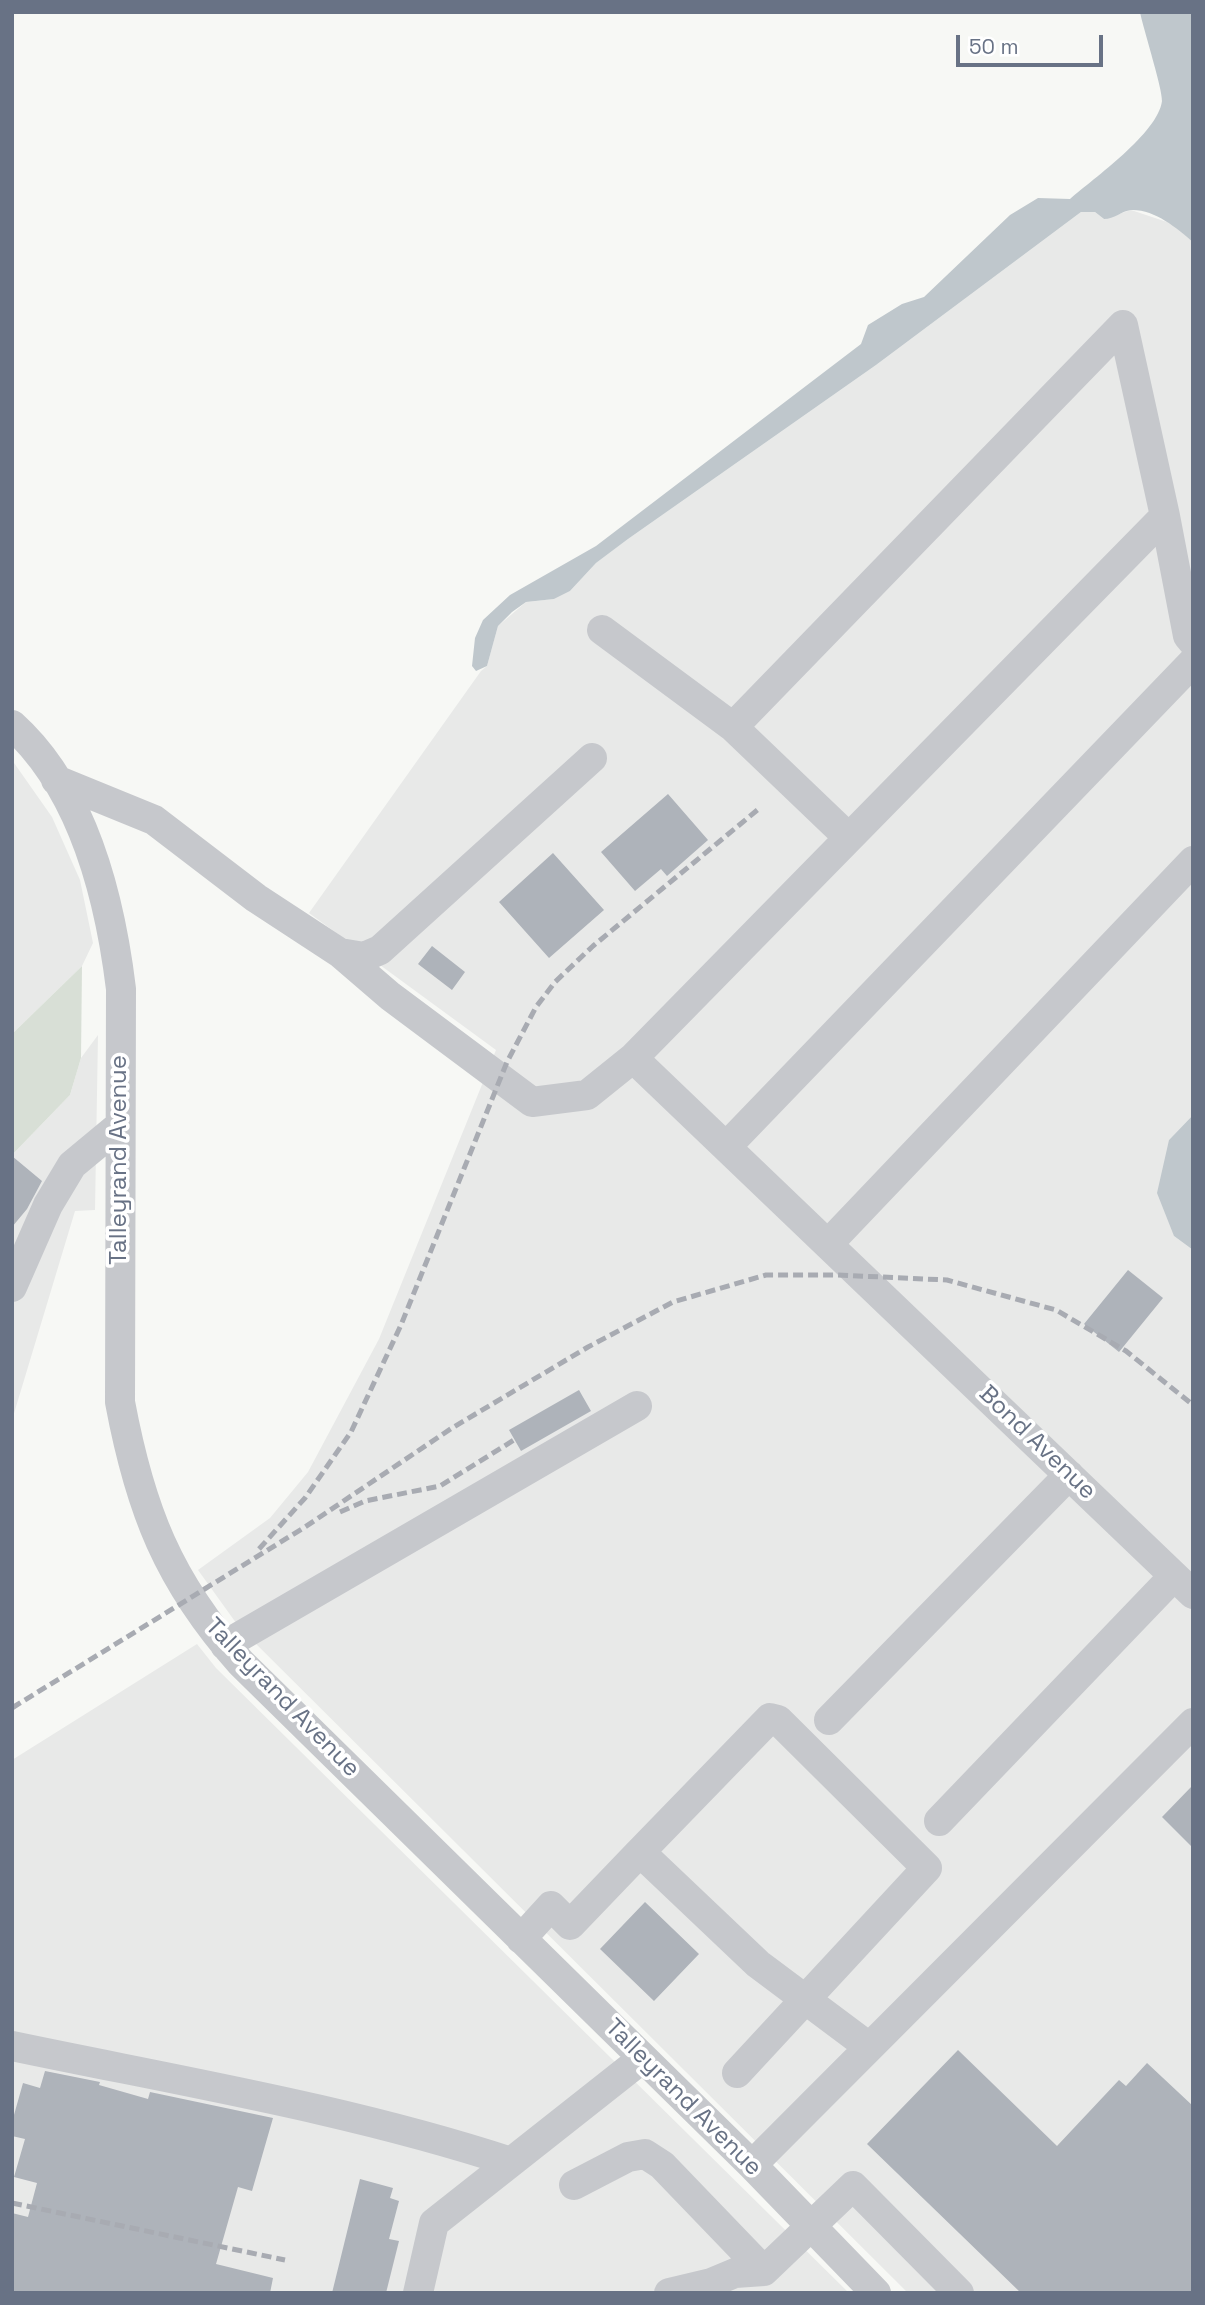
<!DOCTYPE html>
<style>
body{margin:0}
#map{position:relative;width:1205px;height:2305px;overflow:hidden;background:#f7f8f5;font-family:"Space Grotesk",sans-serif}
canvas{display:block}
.frame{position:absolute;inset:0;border:14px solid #687285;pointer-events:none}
.scale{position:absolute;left:956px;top:35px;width:147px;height:32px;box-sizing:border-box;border:4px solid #687285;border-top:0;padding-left:9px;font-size:21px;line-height:24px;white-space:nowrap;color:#687285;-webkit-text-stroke:5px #fff;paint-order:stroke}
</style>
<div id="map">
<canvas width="1205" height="2305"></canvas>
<div class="frame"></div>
<div class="scale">50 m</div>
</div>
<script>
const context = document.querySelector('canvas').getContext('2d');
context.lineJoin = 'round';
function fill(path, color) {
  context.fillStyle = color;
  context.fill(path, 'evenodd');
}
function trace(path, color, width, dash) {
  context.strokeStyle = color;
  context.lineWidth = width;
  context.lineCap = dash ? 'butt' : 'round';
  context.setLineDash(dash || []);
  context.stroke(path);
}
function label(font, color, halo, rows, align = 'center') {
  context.font = font + ' "Space Grotesk",sans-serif';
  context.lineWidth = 7;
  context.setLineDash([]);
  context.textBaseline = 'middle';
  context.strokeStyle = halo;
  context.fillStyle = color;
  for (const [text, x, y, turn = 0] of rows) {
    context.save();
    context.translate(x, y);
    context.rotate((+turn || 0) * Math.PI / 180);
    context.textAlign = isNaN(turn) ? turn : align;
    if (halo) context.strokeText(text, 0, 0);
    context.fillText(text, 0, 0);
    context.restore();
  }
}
const built = new Path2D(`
 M1131 210 1173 224 1193 242V1115L1169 1140 1174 1236 1193 1250V2293H908L239 1627 198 1570 270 1518 308 1472 379 1339 496 1050 309 913 481 671 487 666 498 626 526 602 554 599 570 591 596 563 628 539 876 365 1081 212H1095L1104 219Z
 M12 760 52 817 80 880 93 943 82 966 12 1034Z
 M98 1035 95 1210 75 1211 12 1420V1155L70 1095 81 1058Z
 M197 1644 216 1668 849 2293H12V1760Z`);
const green = new Path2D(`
 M82 966 81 1058 70 1095 12 1155V1034Z`);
const water = new Path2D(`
 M1140 12H1193V242C1177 228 1154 209 1131 210 1122 211 1114 219 1104 219L1095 212H1081L876 365 628 539 596 563 570 591 554 599 526 602 512 612 498 626 487 666 476 671 472 666 475 638 483 620 510 595 596 546 861 344 868 325 902 304 924 297 1010 215 1038 198 1070 199C1094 178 1158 133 1162 101 1163 90 1143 28 1140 12Z
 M1193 1115V1250L1174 1236 1157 1193 1169 1140Z`);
const building = new Path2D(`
 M668 794 708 840 667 876 661 869 635 891 601 852Z
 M553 853 604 910 549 958 499 902Z
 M432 946 465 972 452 990 418 964Z
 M12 1156 42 1181 27 1209 12 1227Z
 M1128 1270 1163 1298 1119 1352 1084 1324Z
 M579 1390 591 1411 521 1451 509 1430Z
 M1193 1785V1848L1162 1817Z
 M645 1902 699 1954 654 2001 600 1949Z
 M958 2050 1057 2146 1119 2080 1126 2086 1147 2063 1193 2106V2293H1021L867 2144Z
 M45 2071 100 2082 99 2085 148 2099 150 2092 273 2118 252 2191 238 2187 216 2264 273 2278 270 2293H12V2213L28 2217 37 2183 14 2177 25 2139 12 2136V2122L23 2083 40 2088Z
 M360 2179 393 2188 390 2198 399 2201 389 2239 399 2241 386 2293H332Z`);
const minor = new Path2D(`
 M1165 516 1188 636 1193 642
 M602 630 733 727
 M12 725C83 789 110 898 121 989L120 1402C140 1509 168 1581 241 1663L752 2165 876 2293
 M56 780 154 820 256 898 340 953 364 957 380 950 592 758
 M849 838 733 727 1123 325 1165 516 633 1058 1193 1594
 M340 953 390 996 532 1102 587 1095 633 1058
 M727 1146 1193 662
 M829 1243 1193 861
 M12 1287 48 1205 72 1165 119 1126
 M225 1645 637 1406
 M829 1720 1069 1475
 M939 1821 1174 1576
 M640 1852 770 1718 778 1720 927 1868 737 2073
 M521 1939 551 1906 570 1925 640 1852 758 1964 869 2047
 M12 2046C179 2081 349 2109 511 2162
 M752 2165 1193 1723
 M574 2185 628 2157 645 2154 662 2165 764 2271
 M418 2293 434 2223 643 2058
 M669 2293 711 2283 735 2273 764 2271 853 2186 959 2293`);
const rail = new Path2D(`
 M340 1512 365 1501 440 1486 514 1440
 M259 1549 305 1498 351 1432 401 1325 507 1062 536 1007 555 982 593 946 761 807
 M12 1708 305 1527 452 1428 588 1347 673 1302 766 1275H837L947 1280 1056 1310 1126 1351 1193 1405
 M12 2203 285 2260`);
const streetNames = [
 ["Talleyrand Avenue",119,1160,-90],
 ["Bond Avenue",1037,1443,44],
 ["Talleyrand Avenue",282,1698,46],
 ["Talleyrand Avenue",683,2098,45]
];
fill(built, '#e8e9e8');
fill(green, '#d8dfd6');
fill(water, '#bfc7cc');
fill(building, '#aeb3ba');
trace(minor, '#c6c8cc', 30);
trace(rail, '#a8abb2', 5, [10, 5]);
label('24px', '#687285', '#fff', streetNames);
</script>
